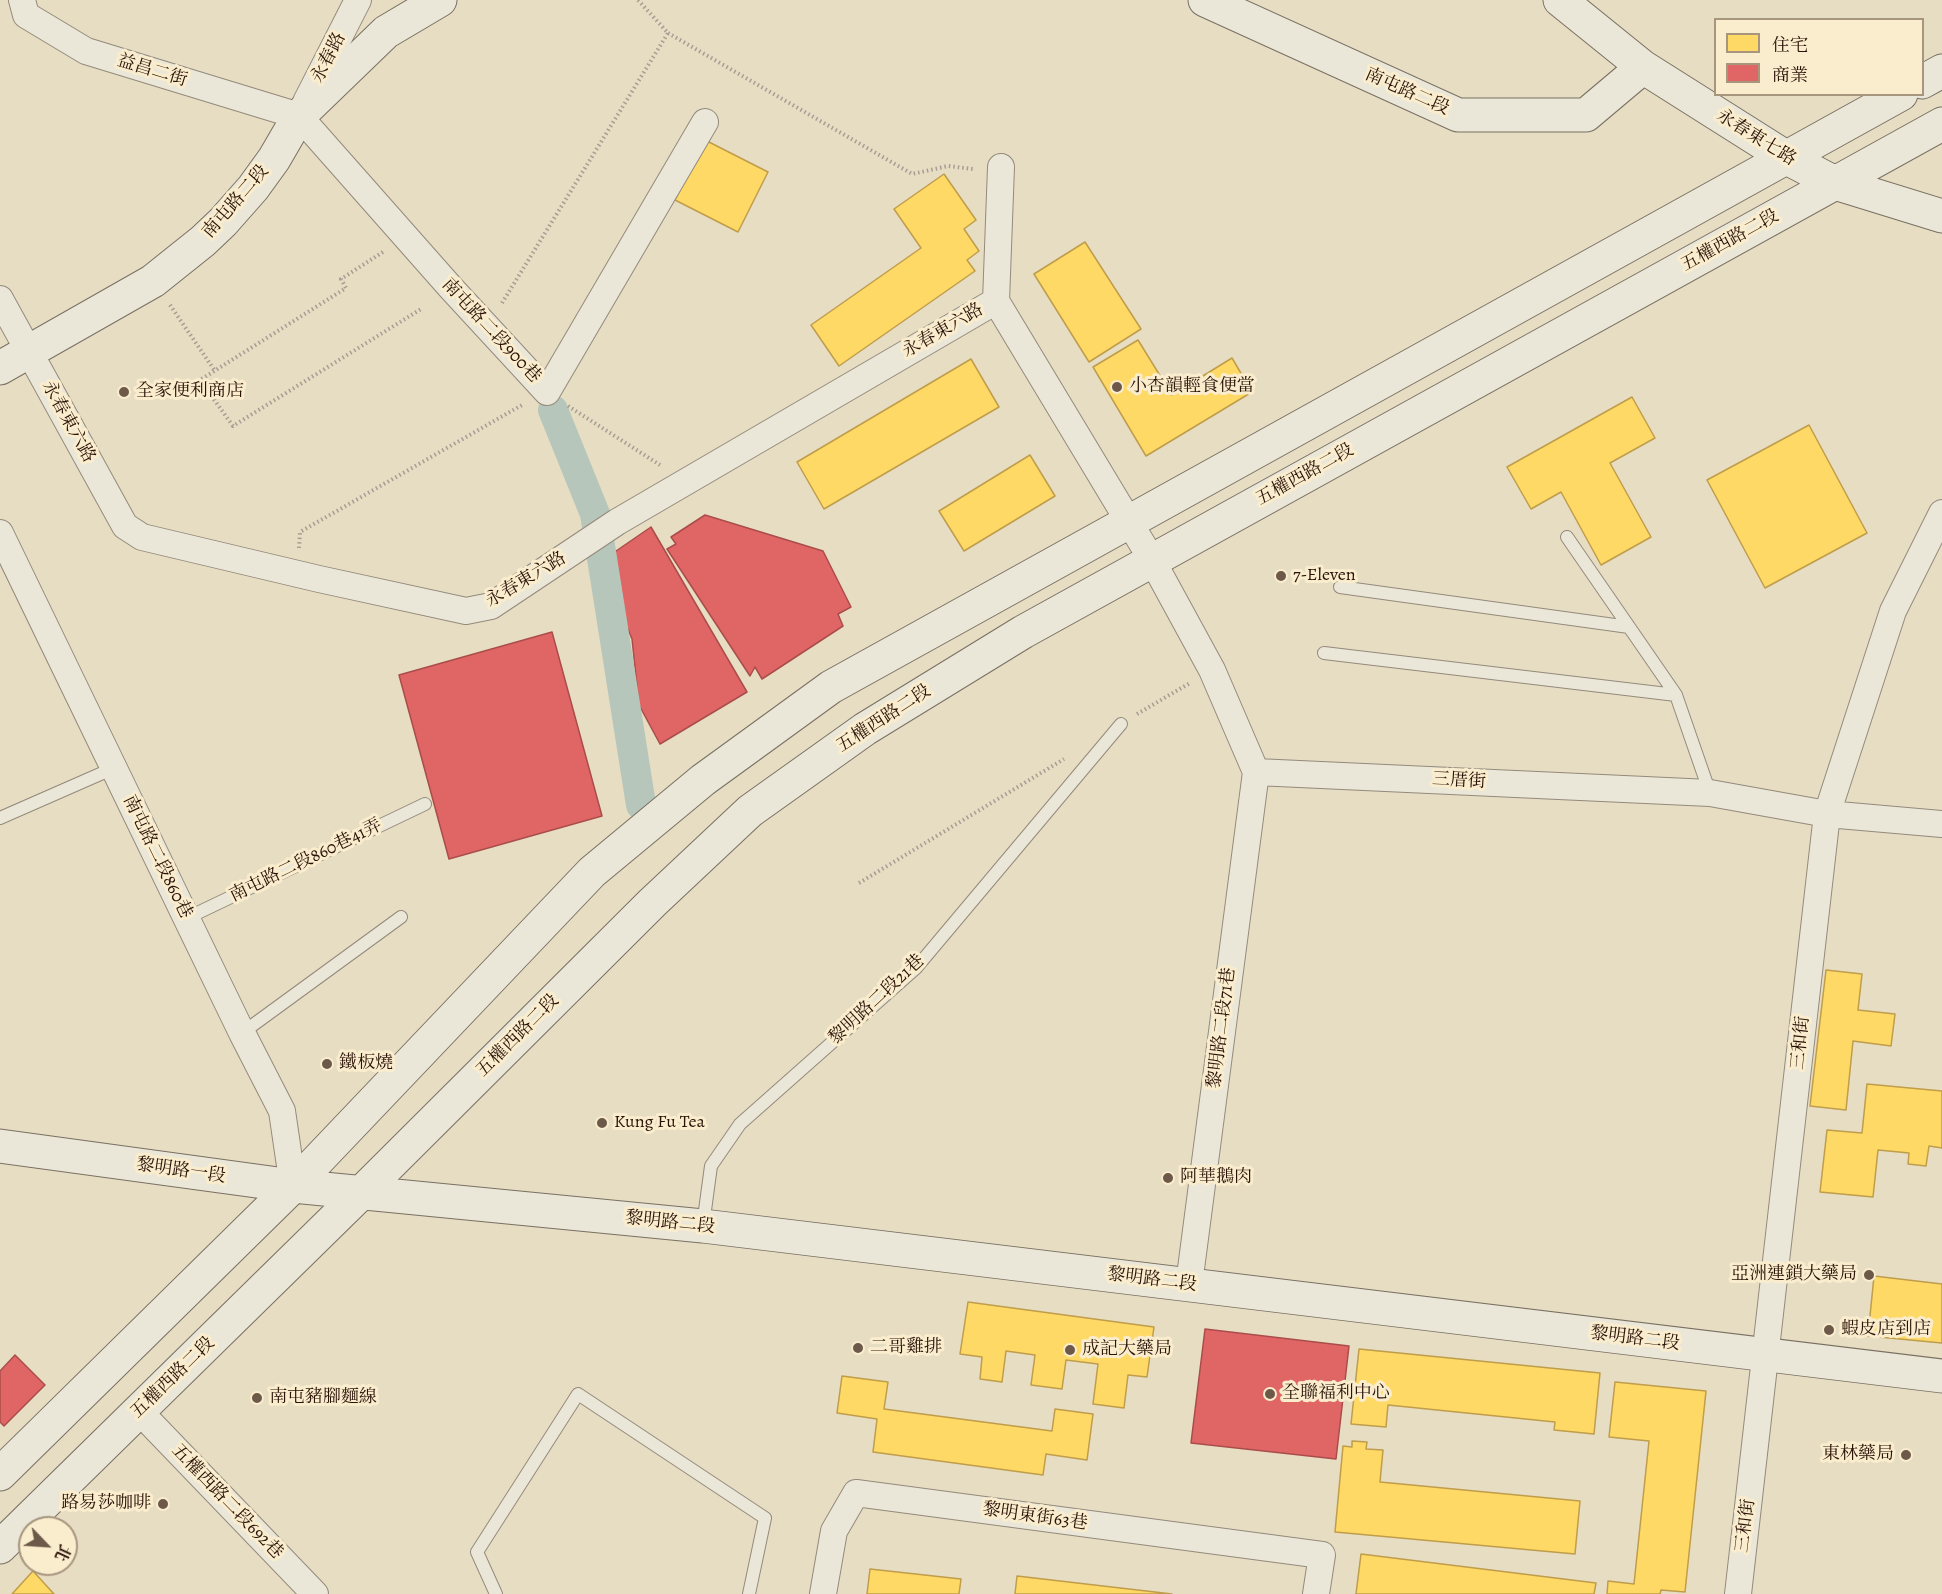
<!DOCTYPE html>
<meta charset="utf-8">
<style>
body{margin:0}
#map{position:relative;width:1942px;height:1594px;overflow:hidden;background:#e7ddc3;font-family:Alegreya,"Noto Serif TC",serif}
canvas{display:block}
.legend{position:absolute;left:1714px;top:18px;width:210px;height:78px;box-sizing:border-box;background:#f9edce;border:2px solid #a7957e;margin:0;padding:8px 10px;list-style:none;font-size:18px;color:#2b1207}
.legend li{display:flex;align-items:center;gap:12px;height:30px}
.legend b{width:30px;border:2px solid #a7957e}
.north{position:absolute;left:18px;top:1516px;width:60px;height:60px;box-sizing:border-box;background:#f9edce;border:2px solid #a7957e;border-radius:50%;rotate:115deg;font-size:16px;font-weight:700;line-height:24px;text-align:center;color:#2b1207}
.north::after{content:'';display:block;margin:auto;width:21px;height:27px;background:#6d5949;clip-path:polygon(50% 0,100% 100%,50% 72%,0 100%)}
</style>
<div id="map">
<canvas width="1942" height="1594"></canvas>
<ul class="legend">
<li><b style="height:16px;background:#ffd966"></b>住宅</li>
<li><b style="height:16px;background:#e06666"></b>商業</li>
</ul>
<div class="north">北</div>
</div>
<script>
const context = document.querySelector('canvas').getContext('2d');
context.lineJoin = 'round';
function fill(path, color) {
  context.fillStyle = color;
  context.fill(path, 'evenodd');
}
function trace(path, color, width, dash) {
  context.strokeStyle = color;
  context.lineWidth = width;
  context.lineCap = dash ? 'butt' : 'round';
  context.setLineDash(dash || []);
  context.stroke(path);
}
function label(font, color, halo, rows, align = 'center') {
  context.font = font + ' Alegreya,"Noto Serif TC",serif';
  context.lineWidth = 6;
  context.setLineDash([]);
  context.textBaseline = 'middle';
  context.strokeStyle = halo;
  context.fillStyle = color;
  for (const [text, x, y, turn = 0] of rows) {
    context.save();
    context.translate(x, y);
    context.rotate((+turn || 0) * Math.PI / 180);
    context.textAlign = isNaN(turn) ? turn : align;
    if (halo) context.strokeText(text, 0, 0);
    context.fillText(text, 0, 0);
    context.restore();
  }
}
const homes = new Path2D(`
 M705 140 768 172 738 232 675 200Z
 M944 174 976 220 964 229 979 251 967 260 975 271 839 366 811 325 921 248 894 209Z
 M1085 242 1141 329 1089 362 1034 274Z
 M1138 340 1172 395 1232 358 1252 392 1146 456 1093 367Z
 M971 359 999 407 824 509 797 462Z
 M1632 397 1655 438 1610 463 1651 537 1601 565 1561 492 1531 509 1507 467Z
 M1809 425 1867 533 1765 588 1707 480Z
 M1030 455 1055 496 964 551 939 511Z
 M1826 970 1862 974 1858 1010 1895 1014 1891 1046 1853 1041 1846 1110 1810 1106Z
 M1867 1084 1942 1091V1148L1929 1146 1926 1166 1908 1164 1909 1153 1878 1150 1873 1197 1820 1192 1827 1130 1862 1133Z
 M1874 1276 1942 1284V1343L1868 1336Z
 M968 1302 1154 1327 1147 1377 1128 1375 1124 1408 1093 1404 1098 1364 1066 1360 1062 1389 1031 1385 1035 1355 1006 1351 1002 1382 980 1379 982 1357 960 1354Z
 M1359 1349 1600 1373 1594 1434 1554 1430 1555 1422 1388 1405 1386 1427 1351 1424Z
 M842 1376 888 1382 884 1409 1052 1431 1055 1409 1093 1414 1087 1460 1046 1454 1043 1475 873 1452 877 1419 837 1413Z
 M1615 1382 1706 1391 1685 1592 1661 1590 1660 1594H1607L1608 1581 1634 1584 1649 1441 1609 1437Z
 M1352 1441 1367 1442 1366 1449 1383 1450 1380 1482 1580 1501 1575 1554 1335 1532 1343 1446 1352 1447Z
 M1361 1554 1596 1583 1594 1594H1356Z
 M870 1569 961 1579 959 1594H867Z
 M33 1571 54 1594H12Z
 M1017 1576 1172 1594H1015Z`);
const shops = new Path2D(`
 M705 515 823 551 851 607 838 614 843 626 762 679 755 667 750 676 667 549 676 544 671 537Z
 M651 527 747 692 660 744 639 705 632 639 600 562Z
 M552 632 602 816 449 859 399 675Z
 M1205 1329 1349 1346 1336 1459 1191 1443Z
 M15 1355 45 1385 4 1426 0 1422V1371Z`);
const canal = new Path2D(`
 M553 410 595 514 641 805`);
const path = new Path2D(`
 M668 33 912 174 948 166 973 169
 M383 252 341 279 346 288 200 380 233 426 421 309
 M502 303 668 33 638 0
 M170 305 215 371
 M568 406 660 465
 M299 548 300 532 522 405
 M1137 714 1190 683
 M859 883 1064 759`);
const lane = new Path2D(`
 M1567 537 1676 695 1710 793
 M1340 587 1629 627
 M1324 653 1676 695
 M0 818 114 768
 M187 918 425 804
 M242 1033 401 917
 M703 1225 711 1166 740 1124 916 968 1121 724
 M496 1594 477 1552 578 1394 765 1518 749 1594`);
const street = new Path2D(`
 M22 0 26 15 86 51 299 116
 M306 102 358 0
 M299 116 451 288 547 392 705 122
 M0 299 125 526 142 537 319 579 466 611 491 606 617 522 996 301
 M996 301 1152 560 1212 670 1256 772
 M996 301 1001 167
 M0 533 242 1033 282 1111 293 1186
 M1256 772 1710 793 1827 814 1942 824
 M1189 1284 1256 772
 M139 1411 315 1594
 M823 1594 834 1531 856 1493 1322 1555 1316 1594
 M1738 1594 1827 814 1893 611 1942 513`);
const secondary = new Path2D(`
 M1205 0 1458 115H1586L1643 67
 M1560 0 1643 67 1787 158 1835 183 1942 216
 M1922 82 1942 71
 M0 368 153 281 203 241 223 222 253 188 274 159 299 116 386 32 440 0
 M0 1146 293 1186 703 1226 1942 1376
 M0 1474 293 1186 592 872 703 780 831 687 1901 94
 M0 1547 362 1192 652 903 750 811 865 729 1023 632 1942 124`);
const markers = [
 [1117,387,6,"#6d5949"],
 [124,392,6,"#6d5949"],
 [1281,576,6,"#6d5949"],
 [327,1064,6,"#6d5949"],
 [602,1123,6,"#6d5949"],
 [1168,1178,6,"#6d5949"],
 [1869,1275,6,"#6d5949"],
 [1829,1330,6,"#6d5949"],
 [858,1348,6,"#6d5949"],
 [1070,1350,6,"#6d5949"],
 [1270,1394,6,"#6d5949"],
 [257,1398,6,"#6d5949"],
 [1906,1455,6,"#6d5949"],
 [163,1504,6,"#6d5949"]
];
const streetNames = [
 ["永春路",329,58,-63],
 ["益昌二街",152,71,17],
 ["南屯路二段",1407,92,24],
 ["永春東七路",1756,138,32],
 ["南屯路二段",236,202,-49],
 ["五權西路二段",1730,241,-29],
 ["南屯路二段900巷",491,331,47],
 ["永春東六路",943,331,-30],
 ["永春東六路",68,422,61],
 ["五權西路二段",1305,475,-29],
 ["永春東六路",526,580,-31],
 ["五權西路二段",884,719,-33],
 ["三厝街",1459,781,3],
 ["南屯路二段860巷",157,857,64],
 ["南屯路二段860巷41弄",306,861,-26],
 ["黎明路二段21巷",877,1000,-43],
 ["黎明路二段71巷",1222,1028,-83],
 ["五權西路二段",518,1036,-45],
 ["三和街",1801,1043,-84],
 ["黎明路一段",181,1171,8],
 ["黎明路二段",670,1223,6],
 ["黎明路二段",1152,1280,7],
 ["黎明路二段",1635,1339,7],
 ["五權西路二段",173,1378,-44],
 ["五權西路二段692巷",227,1502,46],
 ["黎明東街63巷",1035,1517,8],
 ["三和街",1746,1526,-83]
];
const poiNames = [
 ["小杏韻輕食便當",1129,387],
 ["全家便利商店",136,392],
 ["7-Eleven",1293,576],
 ["鐵板燒",339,1064],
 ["Kung Fu Tea",614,1123],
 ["阿華鵝肉",1180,1178],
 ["亞洲連鎖大藥局",1857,1275,"right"],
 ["蝦皮店到店",1841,1330],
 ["二哥雞排",870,1348],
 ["成記大藥局",1082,1350],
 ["全聯福利中心",1282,1394],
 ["南屯豬腳麵線",269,1398],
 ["東林藥局",1894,1455,"right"],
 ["路易莎咖啡",151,1504,"right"]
];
fill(homes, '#ffd966');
trace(homes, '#bf9d4a', 1.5);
fill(shops, '#e06666');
trace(shops, '#aa4d4a', 1.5);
trace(canal, '#b6c6bb', 30);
trace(lane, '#948a7b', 14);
trace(street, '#948a7b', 28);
trace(secondary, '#797062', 35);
trace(path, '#a69e93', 4, [1.5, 3]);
trace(lane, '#eae6d8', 12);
trace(street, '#eae6d8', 26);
trace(secondary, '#eae6d8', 33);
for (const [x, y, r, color] of markers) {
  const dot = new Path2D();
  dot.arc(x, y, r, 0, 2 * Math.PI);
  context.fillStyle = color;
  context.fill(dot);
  trace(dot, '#f9edce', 2);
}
label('18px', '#2b1207', '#f9edce', streetNames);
label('18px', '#2b1207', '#f9edce', poiNames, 'left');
</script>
